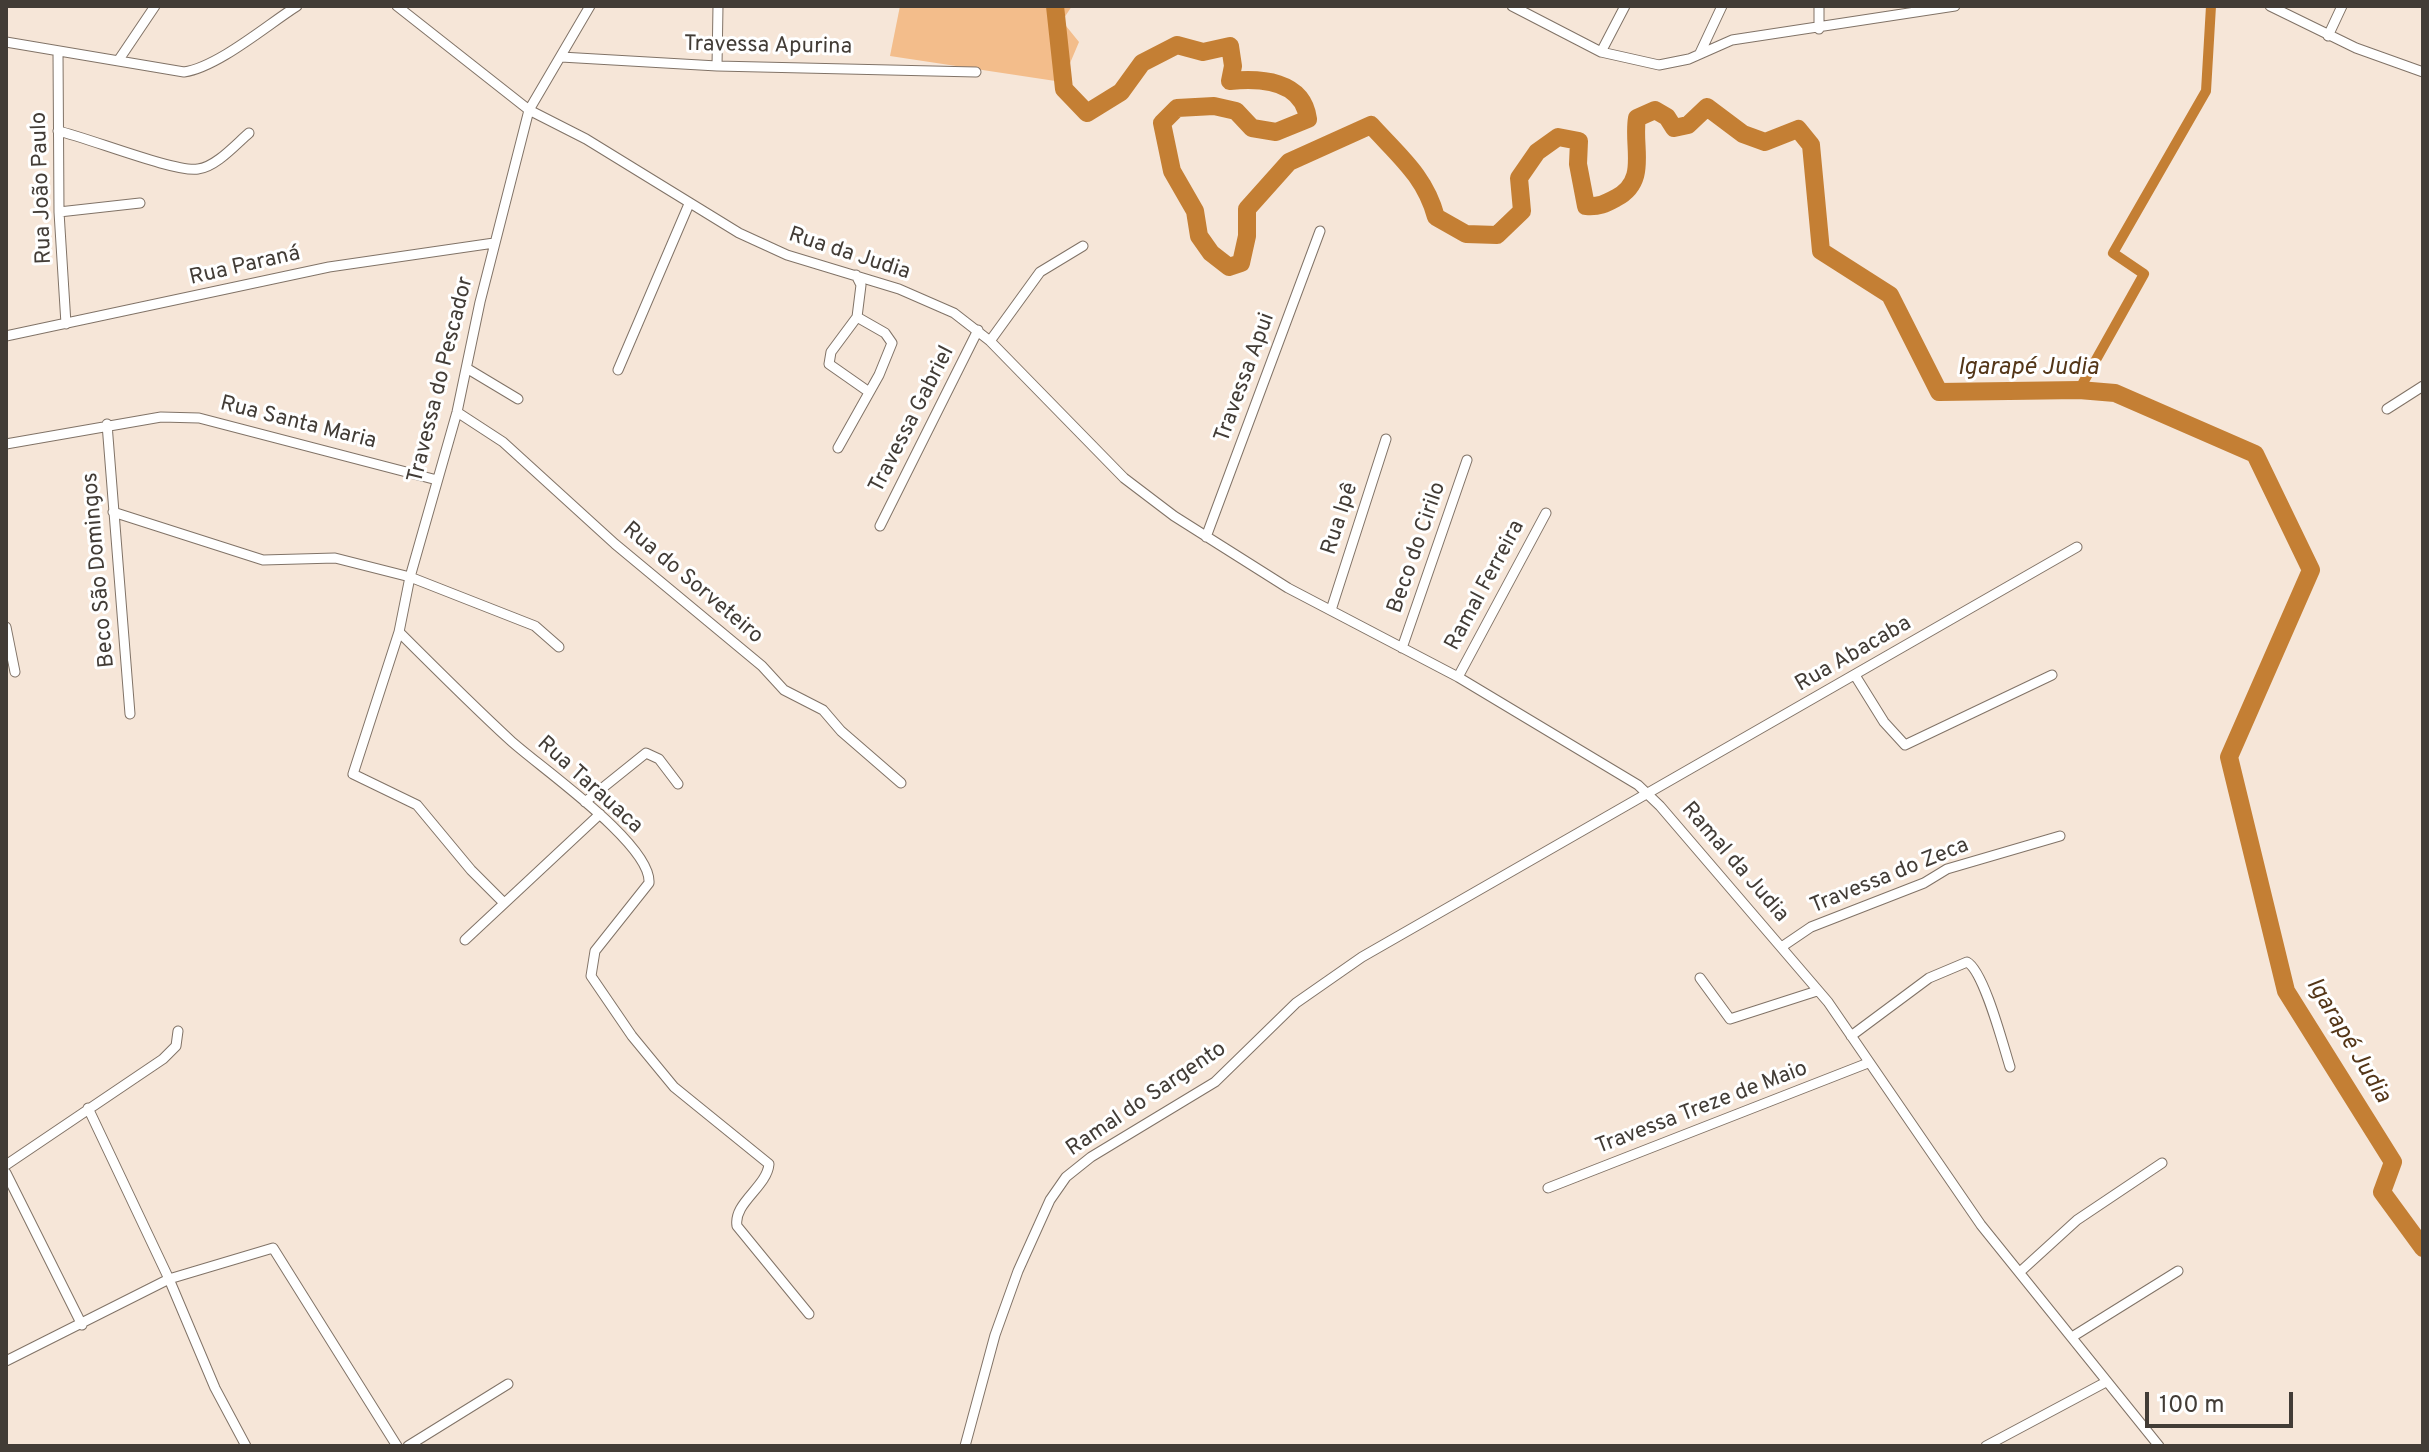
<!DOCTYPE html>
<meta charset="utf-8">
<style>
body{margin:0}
#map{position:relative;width:2429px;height:1452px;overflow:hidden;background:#f6e6d8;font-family:Overpass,sans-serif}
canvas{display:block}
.frame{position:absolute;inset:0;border:8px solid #423c36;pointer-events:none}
.scale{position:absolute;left:2145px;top:1392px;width:148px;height:36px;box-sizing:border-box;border:4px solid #423c36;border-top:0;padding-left:10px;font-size:24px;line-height:28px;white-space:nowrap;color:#423c36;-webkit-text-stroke:6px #fff;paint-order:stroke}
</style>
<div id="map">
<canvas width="2429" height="1452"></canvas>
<div class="frame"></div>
<div class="scale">100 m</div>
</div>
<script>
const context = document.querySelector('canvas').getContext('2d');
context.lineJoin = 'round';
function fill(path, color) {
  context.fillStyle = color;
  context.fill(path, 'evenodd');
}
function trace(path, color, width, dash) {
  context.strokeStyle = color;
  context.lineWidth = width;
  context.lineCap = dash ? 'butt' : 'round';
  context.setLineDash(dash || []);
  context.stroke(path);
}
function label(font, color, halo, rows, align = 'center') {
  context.font = font + ' Overpass,sans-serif';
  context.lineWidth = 6;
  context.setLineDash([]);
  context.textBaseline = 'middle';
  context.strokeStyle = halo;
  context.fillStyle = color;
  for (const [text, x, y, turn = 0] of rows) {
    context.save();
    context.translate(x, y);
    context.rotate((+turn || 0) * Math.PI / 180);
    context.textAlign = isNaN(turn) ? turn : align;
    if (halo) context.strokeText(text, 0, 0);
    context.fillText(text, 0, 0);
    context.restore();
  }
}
const green = new Path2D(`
 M900 6H1072L1062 21 1079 42 1062 82 890 56Z`);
const canal = new Path2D(`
 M2079 390 2144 274 2113 253 2206 91 2211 6`);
const river = new Path2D(`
 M1055 6 1064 89 1087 113 1121 92 1142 63 1177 45 1203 52 1230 46 1233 66 1230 81C1260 78 1303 80 1308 119L1276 132 1252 128 1236 111 1214 106 1177 108 1162 123 1172 171 1195 211 1199 236 1211 253 1229 267 1241 263 1247 236V209L1289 162 1371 125C1399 156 1425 176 1436 217L1466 234 1497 235 1522 211 1519 178 1537 152 1558 137 1579 141 1578 164 1586 206C1599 207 1605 204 1616 198 1649 181 1632 147 1637 118L1655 110 1667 117 1674 128 1688 125 1707 107 1743 134 1765 142 1798 129 1811 145 1821 251 1890 295 1939 392 2079 390 2115 393 2255 454 2311 570 2229 757 2286 991 2393 1162 2382 1192 2423 1248`);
const street = new Path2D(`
 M397 6 529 110 586 139 739 233 787 255 899 289 954 313 990 341 1124 478 1174 516 1288 588 1458 677 1638 785 1660 806 1828 1002 1981 1225 2159 1446
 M1512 6 1601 52 1659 65 1689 59 1732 40 1955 6
 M2270 6 2356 48 2423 72
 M1819 29V6
 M2328 36 2342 6
 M6 42 184 72C218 67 267 25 297 6
 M58 52 59 212 66 324
 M1601 52 1625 6
 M1700 53 1722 6
 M561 57 717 66 976 72
 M118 61 155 6
 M717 66 718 6
 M58 131C89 138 176 173 198 169 216 167 236 144 249 133
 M59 212 140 203
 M856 275 861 285 857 317
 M857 317 831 352 829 364 869 392
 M6 336 329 267 494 243
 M990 341 1040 272 1083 246
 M468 369 518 399
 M618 370 689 204
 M2387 409 2423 386
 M457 412 503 442 615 544 762 666 784 690 823 710 841 731 901 783
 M107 424 130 714
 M6 444 161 417 199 418 437 480
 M838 448 879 375 892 343 885 333 857 317
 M113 512 263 560 335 558 410 577 535 626 559 647
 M880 526 978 330
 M1206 537 1320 231
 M1331 610 1386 439
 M6 627 15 672
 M399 632C435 668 472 705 510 740 538 766 652 844 649 883L595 951 591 976 632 1036 674 1087 769 1164C767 1187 733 1203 737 1226L809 1314
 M1402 648 1467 460
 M1458 677 1546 513
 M1856 677 1884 722 1905 745 2052 675
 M585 802 646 753 659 759 678 784
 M504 903 471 870 417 805 353 774 399 632 410 577 457 412 480 302 529 110 590 6
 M465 940 600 814
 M1783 946 1811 927 1924 883 1947 869 2060 836
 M1700 978 1730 1019 1817 991
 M1851 1036 1929 978 1967 962C1984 971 2003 1045 2010 1067
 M88 1108 169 1279 215 1388 246 1446
 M6 1165 163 1059 176 1046 178 1031
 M6 1173 82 1325
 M1548 1188 1868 1063
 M2021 1271 2077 1220 2162 1163
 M2072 1337 2178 1271
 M6 1361 169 1279 273 1248 397 1446
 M408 1446 508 1384
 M965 1446 995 1335 1018 1271 1050 1200 1066 1177 1091 1157 1215 1082 1296 1003 1362 957 2077 547
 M1986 1446 2106 1382`);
const streetNames = [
 ["Travessa Apurina",768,47,1],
 ["Rua João Paulo",43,188,-92],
 ["Rua da Judia",849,255,18],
 ["Rua Paraná",245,267,-13],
 ["Travessa Apui",1246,378,-70],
 ["Travessa do Pescador",442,380,-76],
 ["Travessa Gabriel",913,420,-63],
 ["Rua Santa Maria",298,424,14],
 ["Rua Ipê",1341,519,-72],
 ["Beco do Cirilo",1418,548,-71],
 ["Beco São Domingos",100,570,-95],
 ["Rua do Sorveteiro",692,584,40],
 ["Ramal Ferreira",1486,586,-62],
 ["Rua Abacaba",1854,655,-30],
 ["Rua Tarauaca",589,786,42],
 ["Ramal da Judia",1734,863,49],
 ["Travessa do Zeca",1890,877,-22],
 ["Ramal do Sargento",1147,1100,-34],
 ["Travessa Treze de Maio",1702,1109,-21]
];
const waterNames = [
 ["Igarapé Judia",2028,369],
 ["Igarapé Judia",2347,1041,59]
];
fill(green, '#f3bd8b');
trace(canal, '#c47f34', 10);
trace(river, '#c47f34', 18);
trace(street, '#817367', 11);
trace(street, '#fff', 9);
label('22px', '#423c36', '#fff', streetNames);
label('italic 24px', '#543618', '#fff', waterNames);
</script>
